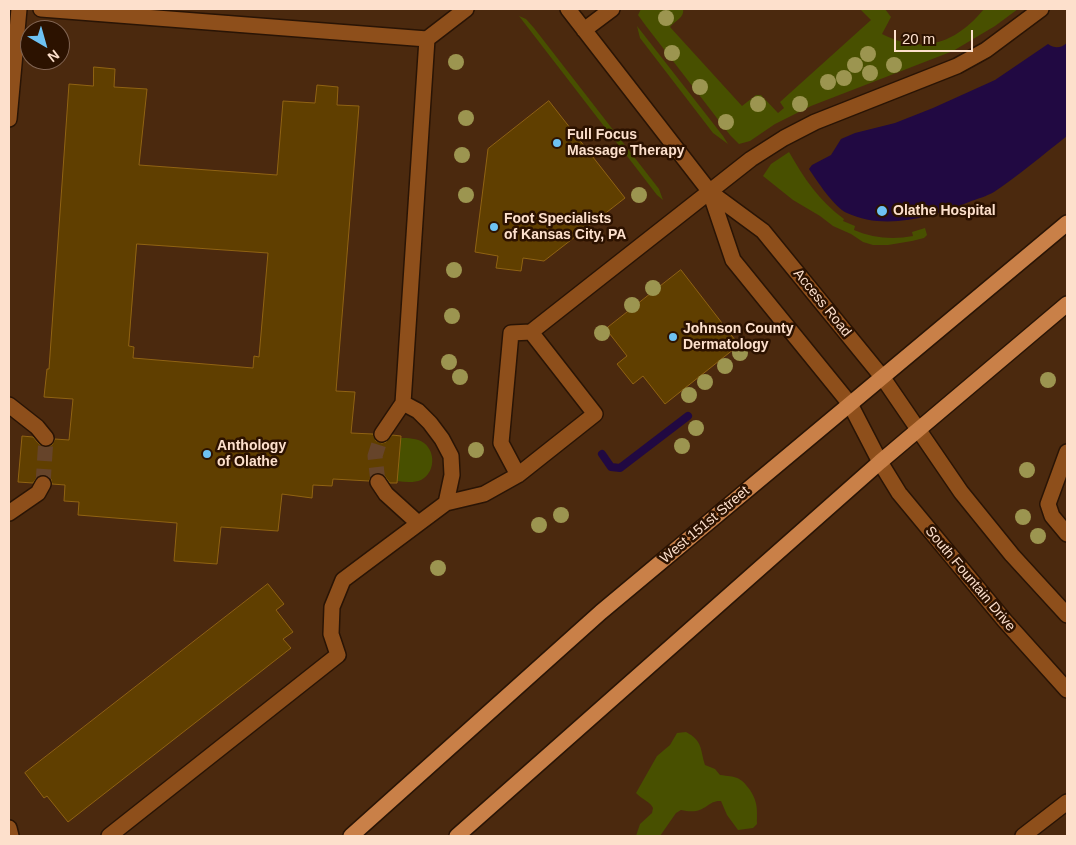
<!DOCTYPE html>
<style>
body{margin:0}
#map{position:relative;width:1076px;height:845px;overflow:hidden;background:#4b290e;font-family:Helvetica,sans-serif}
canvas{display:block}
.frame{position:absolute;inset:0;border:10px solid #fde0cc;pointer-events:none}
.north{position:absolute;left:20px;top:20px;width:50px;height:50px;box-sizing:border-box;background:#2c1200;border:1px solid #806452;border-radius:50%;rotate:142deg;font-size:14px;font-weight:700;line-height:20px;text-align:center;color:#fde0cc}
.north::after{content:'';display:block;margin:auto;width:18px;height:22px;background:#6ec2f3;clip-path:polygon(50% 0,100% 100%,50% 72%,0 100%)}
.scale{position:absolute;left:894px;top:30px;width:79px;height:22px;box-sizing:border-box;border:2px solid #fde0cc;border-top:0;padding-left:6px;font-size:15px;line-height:18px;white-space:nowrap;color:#fde0cc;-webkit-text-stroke:4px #2c1200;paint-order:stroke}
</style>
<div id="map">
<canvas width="1076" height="845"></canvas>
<div class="frame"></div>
<div class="north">N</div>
<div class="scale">20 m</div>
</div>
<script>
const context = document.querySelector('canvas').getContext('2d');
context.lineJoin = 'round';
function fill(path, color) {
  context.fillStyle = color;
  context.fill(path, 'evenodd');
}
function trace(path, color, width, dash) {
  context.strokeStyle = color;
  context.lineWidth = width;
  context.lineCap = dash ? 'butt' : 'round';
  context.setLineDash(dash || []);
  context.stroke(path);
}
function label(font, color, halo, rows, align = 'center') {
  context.font = font + ' Helvetica,sans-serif';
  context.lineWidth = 5;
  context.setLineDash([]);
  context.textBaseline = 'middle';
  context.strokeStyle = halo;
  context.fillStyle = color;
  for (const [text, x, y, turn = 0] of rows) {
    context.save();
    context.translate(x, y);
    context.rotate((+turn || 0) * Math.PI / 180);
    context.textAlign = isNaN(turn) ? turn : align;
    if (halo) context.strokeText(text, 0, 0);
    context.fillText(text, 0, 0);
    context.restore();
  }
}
const green = new Path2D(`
 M641 9H683C685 17 675 21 670 27L742 106 756 95H761L778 113 784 108 780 102 871 20 860 9H885L891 17 882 34C923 55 956 43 984 9H1018L995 26 953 51 811 106 775 124 750 141 739 144 730 135 646 26 638 15Z
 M519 16 526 19 534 28 659 189 663 200 657 195Z
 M637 26 723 136 728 144 713 133 640 38Z
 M789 152C804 178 819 201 844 219L843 221 855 226 854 230C872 238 893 240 913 236L912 232 925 228 927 235 924 238 912 241 888 245H873L863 242 851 234 833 226 820 216 793 200 763 176 771 164Z
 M400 438C408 438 417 438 424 443 436 452 435 473 421 480 414 483 405 482 397 481Z
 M686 732C703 741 700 749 705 765L715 769 720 775C736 777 740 776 750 790 758 803 757 808 757 824L753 828 738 830 727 815 721 801C706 800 706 816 681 810L676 813 660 836H636L640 824 652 813 653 808C651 802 641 799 636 793L657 756 670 745 677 733Z`);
const water = new Path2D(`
 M1067 43V136C1044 154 1018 176 994 192 987 196 977 199 969 202 932 217 885 231 847 213 834 207 817 181 809 169L812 165 831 155 841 139 855 133 895 123 933 108 995 80 1048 44C1055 49 1061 48 1067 43Z`);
const stream = new Path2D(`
 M602 454 611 467 620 468 688 416`);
const building = new Path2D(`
 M94 67 115 69 114 87 147 89 139 165 277 175 283 101 315 103 317 85 338 87 337 105 359 106 336 391 355 392 351 433 373 434 376 441 382 443 386 442 392 435 401 436 397 483H390L383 474 377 473 372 475 369 481 333 479 332 486 313 485 312 498 282 494 278 531 221 527 217 564 174 561 177 523 78 515 79 502 64 501 65 485 52 484 51 479 43 475 38 476 33 483 18 482 22 436 33 437 39 444 47 447 52 445 55 439 69 440 73 399 44 397 47 369H49L69 84 93 86ZM137 244 268 253 259 357 254 356 253 368 133 358 134 347 129 346Z
 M549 101 625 198 544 261 523 258 521 271 496 268 498 256 475 252 488 149Z
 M681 270 739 345 665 404 643 376 633 384 617 364 627 356 606 329Z
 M268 584 284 604 276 610 293 632 283 639 291 648 68 822 47 796 44 798 25 773Z`);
const minorTunnel = new Path2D(`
 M378 482 375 456 382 434
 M43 484 46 438`);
const minor = new Path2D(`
 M41 9 427 39 466 9
 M568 9 710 192 763 231 883 378 961 492 1012 555 1067 615
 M584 30 612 9
 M9 119 19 9
 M710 192 733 260 850 404 880 462 899 493 1005 621 1067 690
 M531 332 511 333 501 443 518 475 595 414 531 332 751 159 784 138 815 122 957 66 986 50 1041 9
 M9 405 37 427 46 438
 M382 434 403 403
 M1067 452 1048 504 1052 516 1067 534
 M378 482 386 494 418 523
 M446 503 484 494 518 475
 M9 513 38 493 43 484
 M9 828 11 836
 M109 836 338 655 331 634 332 607 343 580 446 503 452 475 451 456 442 439 430 423 418 411 403 403 427 39
 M1023 836 1067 802`);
const major = new Path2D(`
 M351 836 601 612 1067 223
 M457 836 880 462 1067 304`);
const trees = [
 [666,18],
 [672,53],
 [868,54],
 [456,62],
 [855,65],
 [894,65],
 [870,73],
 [844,78],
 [828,82],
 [700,87],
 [758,104],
 [800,104],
 [466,118],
 [726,122],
 [462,155],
 [466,195],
 [639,195],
 [454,270],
 [653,288],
 [632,305],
 [452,316],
 [602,333],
 [740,353],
 [449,362],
 [725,366],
 [460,377],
 [1048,380],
 [705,382],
 [689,395],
 [696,428],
 [682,446],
 [476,450],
 [1027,470],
 [561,515],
 [1023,517],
 [539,525],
 [1038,536],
 [438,568]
];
const markers = [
 [557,143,5,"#6ec2f3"],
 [882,211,6,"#6ec2f3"],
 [494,227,5,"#6ec2f3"],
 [673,337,5,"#6ec2f3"],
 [207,454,5,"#6ec2f3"]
];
const poiNames = [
 ["Full Focus",567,135],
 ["Massage Therapy",567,151],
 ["Olathe Hospital",893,211],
 ["Foot Specialists",504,219],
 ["of Kansas City, PA",504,235],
 ["Johnson County",683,329],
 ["Dermatology",683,345],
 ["Anthology",217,446],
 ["of Olathe",217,462]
];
const streetNames = [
 ["Access Road",822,303,51],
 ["West 151st Street",705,525,-40],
 ["South Fountain Drive",970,579,50]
];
fill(green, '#485000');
fill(water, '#210942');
trace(stream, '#210942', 8);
fill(building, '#603f00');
trace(building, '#906313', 1);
trace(minorTunnel, '#66442a', 15, [15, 8]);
trace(minor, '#291405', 18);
trace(major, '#291405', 18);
trace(minor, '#8e4f1b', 15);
trace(major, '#c98048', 15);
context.fillStyle = '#9c9550';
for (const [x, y] of trees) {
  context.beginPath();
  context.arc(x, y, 8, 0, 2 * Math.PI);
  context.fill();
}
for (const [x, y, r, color] of markers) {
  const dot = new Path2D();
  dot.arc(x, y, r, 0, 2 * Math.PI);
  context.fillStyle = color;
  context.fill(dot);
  trace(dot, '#2c1200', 2);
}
label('bold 14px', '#fde0cc', '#2c1200', poiNames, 'left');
label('14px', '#fde0cc', '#2c1200', streetNames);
</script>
